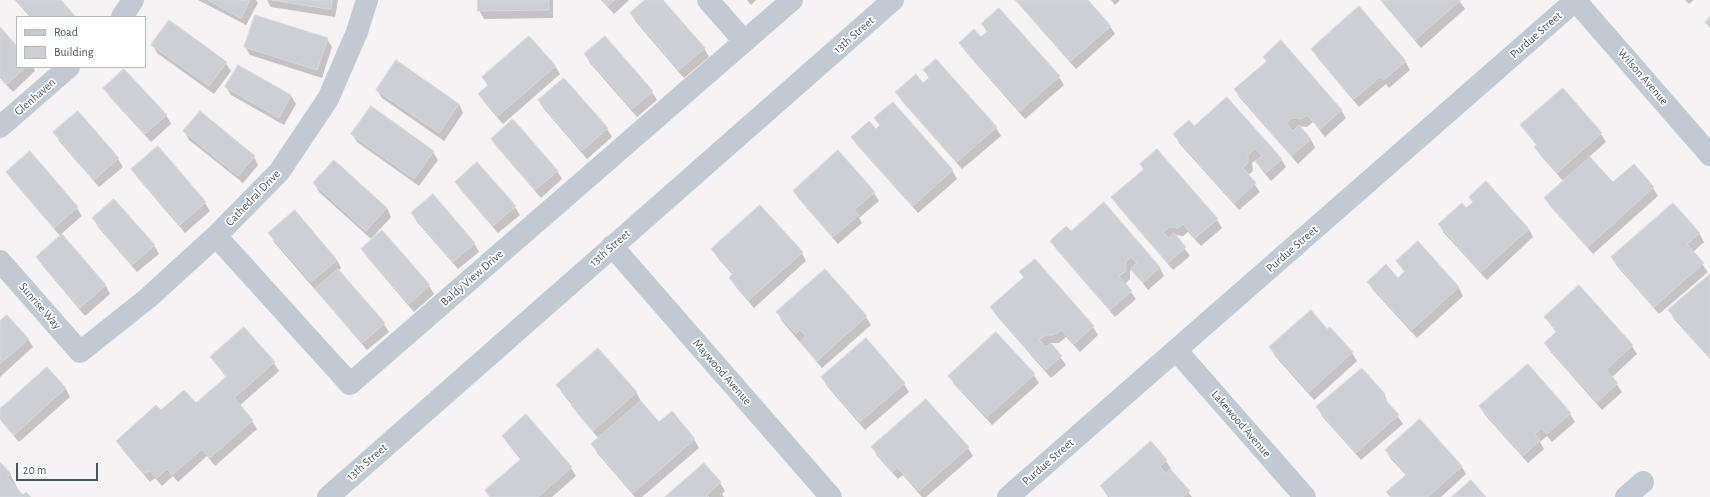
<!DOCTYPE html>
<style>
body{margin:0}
#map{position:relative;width:1710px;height:497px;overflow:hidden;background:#f5f3f3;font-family:"Alegreya Sans",sans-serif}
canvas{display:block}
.legend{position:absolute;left:16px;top:16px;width:130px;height:52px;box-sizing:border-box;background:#fff;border:1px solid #b7bbc0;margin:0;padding:5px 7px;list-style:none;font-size:12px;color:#4a5661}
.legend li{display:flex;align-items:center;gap:8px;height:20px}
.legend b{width:20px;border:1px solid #b7bbc0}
.scale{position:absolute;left:16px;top:463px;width:82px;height:18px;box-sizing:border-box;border:2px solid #4a5661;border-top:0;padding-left:5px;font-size:12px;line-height:14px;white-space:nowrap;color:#4a5661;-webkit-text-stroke:3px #fff;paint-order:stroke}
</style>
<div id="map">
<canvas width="1710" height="497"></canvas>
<ul class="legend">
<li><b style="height:5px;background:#c1cad2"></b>Road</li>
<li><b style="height:11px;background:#cdcfd5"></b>Building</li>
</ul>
<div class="scale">20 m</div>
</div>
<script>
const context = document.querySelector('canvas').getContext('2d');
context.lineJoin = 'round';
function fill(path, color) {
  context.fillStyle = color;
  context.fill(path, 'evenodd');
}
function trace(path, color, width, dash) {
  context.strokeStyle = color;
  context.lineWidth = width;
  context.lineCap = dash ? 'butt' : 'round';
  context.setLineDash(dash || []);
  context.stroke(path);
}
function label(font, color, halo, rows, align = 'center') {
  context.font = font + ' "Alegreya Sans",sans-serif';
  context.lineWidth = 3.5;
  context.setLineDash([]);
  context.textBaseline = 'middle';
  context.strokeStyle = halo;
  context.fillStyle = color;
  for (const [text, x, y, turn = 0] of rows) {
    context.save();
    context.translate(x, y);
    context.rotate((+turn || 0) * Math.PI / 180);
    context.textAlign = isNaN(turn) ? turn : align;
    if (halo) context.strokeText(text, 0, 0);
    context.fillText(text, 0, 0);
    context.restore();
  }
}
const shadow = new Path2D(`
 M15 0H59L75 17H30Z
 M198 0H256L258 3 246 25Z
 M267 0H338L335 17 271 7Z
 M479 0H553V18L484 19 479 10Z
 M601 0H629L614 14Z
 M647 0H662L704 48 709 57 684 78 636 22 631 14Z
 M747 0H756L751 5Z
 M1015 0H1087L1110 26 1115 34 1076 69Z
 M1111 0H1120L1115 5Z
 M1381 0H1459L1465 9 1421 48Z
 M1685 0H1694L1689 4Z
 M982 24 1059 77 1064 85 1025 119 965 51 960 43 981 38 987 32Z
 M0 28 17 48V67H33L35 71 13 92 0 78Z
 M327 39 332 47 322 78 250 55 245 47Z
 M153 45 226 63 231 71 214 94 157 53Z
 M1312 49 1405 61 1410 70 1389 88 1386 84 1359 107 1317 57Z
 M585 54 652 92 657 100 637 117 590 63Z
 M1264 57 1341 110 1346 118 1325 137 1313 122 1307 127 1299 126 1311 140 1315 148 1298 164 1240 98 1235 90 1267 62Z
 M238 66 291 96 296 104 284 125 231 95 226 87Z
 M555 66 560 74 503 124 484 102 479 94 488 86 483 77Z
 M925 70 996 128 1001 136 962 169 901 100 897 92 923 84 929 79Z
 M564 79 607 129 612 137 587 159 544 109 539 101Z
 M104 88 166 115 171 124 151 142 109 96Z
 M377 90 459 104 463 113 444 141 382 98Z
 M1227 98 1281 159 1286 167 1271 181 1261 169 1256 160 1252 163 1253 171 1248 175 1260 192 1239 210 1179 143 1175 135 1194 127Z
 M876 119 952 170 957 179 918 213 857 145 852 137 876 130 880 126Z
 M1522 126 1601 134 1606 142 1589 157 1613 184 1653 188 1658 196 1593 254 1550 206 1545 198 1564 182 1540 155 1536 147 1537 146Z
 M55 132 118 159 123 167 99 187 59 141Z
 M185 132 254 157 258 165 243 183 189 140Z
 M352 134 433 152 438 160 419 186 357 142Z
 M492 139 557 171 562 179 541 198 497 147Z
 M158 147 205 203 210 211 185 233 137 177 132 169Z
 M1141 164 1217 220 1222 228 1201 246 1188 232 1183 236 1174 235 1190 256 1173 270 1117 205 1112 197 1144 170Z
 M7 172 77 208 82 216 61 234 106 286 110 294 85 316 42 265 37 257 61 237 12 180Z
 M456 182 515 207 520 215 498 233 461 190Z
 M314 183 387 208 391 217 371 239 319 192Z
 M794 191 874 193 879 201 859 218 862 223 838 244 799 199Z
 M1470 197 1529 229 1533 237 1487 280 1444 233 1439 224 1466 210 1474 203Z
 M1104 204 1160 268 1164 276 1148 290 1132 269 1130 271V279L1125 284 1136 299 1115 317 1056 249 1051 241 1071 232Z
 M412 213 474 243 479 252 458 269 417 222Z
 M93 218 154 245 159 254 137 272 98 227Z
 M382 232 429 286 434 294 414 312 367 257 362 249Z
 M270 233 337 260 341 268 338 271 384 324 389 332 367 350 274 242Z
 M1699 233 1704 242 1693 252 1708 272 1659 314 1617 266 1612 258Z
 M1417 243 1459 288 1463 296 1417 338 1373 290 1368 282 1398 279 1405 273 1397 261Z
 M712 249 802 253 806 261 754 308 735 286 730 278 733 275 717 257Z
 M1035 260 1093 327 1098 335 1080 352 1066 337 1059 343H1050L1066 365 1051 378 996 315 991 307 1024 278 1021 272Z
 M825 270 866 317 871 325 822 368 782 321 777 312Z
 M1710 275V359L1674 319 1670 311Z
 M1579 287 1632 346 1637 354 1612 377 1622 392 1602 410 1550 351 1545 343 1556 332 1545 317Z
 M0 322 28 339 33 347 0 377Z
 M1330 328 1352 353 1357 361 1314 400 1275 356 1270 347Z
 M865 340 904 384 909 392 865 430 827 386 822 377Z
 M598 349 636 392 641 401 640 402 659 424 694 439 699 448 642 497H635L597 453 593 445 599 439 577 413 572 405 562 393 558 385Z
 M211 357 274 363 279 371 239 406 252 421 257 429 215 466 207 456 178 482 173 476 162 486 155 478 150 482 122 449 117 441 161 411 196 404 226 377Z
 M47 368 66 389 70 397 19 442 1 421 0 410Z
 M1034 375 1039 383 992 425 954 384 950 376Z
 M1384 394 1388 403 1403 424 1361 460 1322 416 1318 407Z
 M1480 407 1570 414 1575 422 1552 442 1547 436 1540 442 1544 449 1528 463 1485 415Z
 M526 416 571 468 576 476 552 497H490L486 491 521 460 508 444 503 436Z
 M1151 442 1166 461 1171 469 1170 470 1192 497H1108L1101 486Z
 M872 447 968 448 973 456 926 497H922L903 475 898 479 877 456Z
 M1386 450 1461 466 1466 474 1441 497H1390L1388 493 1406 475 1391 459Z
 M0 463 10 474 19 491 18 492 22 496 30 497H0Z
 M704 464 720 483 725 491 722 494 724 497H667Z`);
const building = new Path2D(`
 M17 0H61L76 17H32Z
 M208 0H250L241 18Z
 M272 0H332L331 9Z
 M478 0H549V10L478 11Z
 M603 0H615L608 6Z
 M645 0H663L705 48 679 70 630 13Z
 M1016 0H1088L1111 26 1071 61Z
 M1381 0H1461L1415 40Z
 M1359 6 1406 61 1384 80 1380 77 1354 99 1311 49Z
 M999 8 1060 76 1020 111 959 43 974 29 981 37 988 31 981 24Z
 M255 15 328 38 317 70 244 47Z
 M1710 17V28L1705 22Z
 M169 20 227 62 209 86 151 45Z
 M0 27 17 46V67H26L7 84 0 76Z
 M529 36 556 66 498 116 478 94 488 85 482 77Z
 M605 36 653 91 632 109 584 54Z
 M1281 40 1342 110 1320 129 1307 115 1302 119 1292 118 1286 123 1293 131 1299 125 1311 139 1292 156 1234 89 1267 61 1263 57Z
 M936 59 997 127 957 162 895 92 916 74 923 83 930 77 923 70Z
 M396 60 459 104 439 133 376 90Z
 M238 65 291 95 279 118 225 87Z
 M124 69 167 115 145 134 103 88Z
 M564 78 608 128 582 151 538 100Z
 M1563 88 1602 133 1557 173 1534 147 1537 145 1520 125Z
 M1227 97 1282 159 1266 173 1255 161 1262 156 1255 148 1248 155V163L1243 168 1256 183 1234 203 1173 134 1189 120 1194 126Z
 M893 102 953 170 913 206 851 137 869 121 876 129 880 125 874 118Z
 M371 106 434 151 414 179 351 134Z
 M78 111 119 158 94 180 53 132Z
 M200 111 255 156 238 176 183 131Z
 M513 119 558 171 535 190 491 139Z
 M158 146 206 202 180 225 131 169Z
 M1157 149 1218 219 1195 238 1183 224 1178 228 1169 227 1163 232 1169 238 1174 233 1186 247 1168 263 1111 197 1144 169 1140 164Z
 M838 150 875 192 854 210 859 215 833 237 793 191Z
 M30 151 78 207 54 228 6 172Z
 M1590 157 1613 182 1634 164 1654 187 1588 247 1544 198Z
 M334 160 387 208 366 231 313 183Z
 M477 162 516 206 493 226 455 182Z
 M1486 181 1529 229 1481 272 1438 224 1462 203 1466 208 1473 202 1469 197Z
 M433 194 475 243 453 262 411 213Z
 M114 199 155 245 132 265 92 218Z
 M1104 202 1160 267 1143 283 1130 269 1137 263 1131 257 1126 262V271L1119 276 1132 291 1110 310 1050 241 1066 226 1071 231Z
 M1673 203 1700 233 1687 244 1704 263 1654 307 1611 257Z
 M760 205 803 252 749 300 729 278 733 273 711 249Z
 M295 210 337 260 311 282 268 233Z
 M382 230 430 285 409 304 361 249Z
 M62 234 106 285 80 308 36 257Z
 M1418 241 1459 287 1412 330 1367 282 1386 264 1398 278 1405 271 1396 261Z
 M1035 259 1094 326 1074 344 1061 330 1054 335H1045L1039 340 1046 347 1051 343 1062 356 1046 370 990 307 1024 277 1019 272Z
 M338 269 385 323 362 343 315 289Z
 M825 269 867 316 817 361 800 342 806 336 800 330 796 334 776 312Z
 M1710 274V358L1668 310Z
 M1579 285 1633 345 1606 370 1618 383 1597 402 1544 343 1557 331 1544 317Z
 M1311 310 1327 329 1330 327 1353 352 1309 392 1269 347Z
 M7 315 29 339 0 364V321Z
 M244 327 275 362 234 398 253 420 210 458 202 449 172 475 167 469 157 478 149 471 145 474 116 441 156 405 161 410 184 390 196 403 227 376 210 357Z
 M996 332 1035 374 987 417 948 376Z
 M866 338 905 383 860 422 821 377Z
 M598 348 637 392 593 431 571 405 573 403 556 385Z
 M1528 364 1571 413 1547 434 1542 428 1535 434 1540 440 1523 456 1479 406Z
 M47 367 66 388 14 435 0 419V409Z
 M1362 368 1385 394 1382 396 1399 415 1356 453 1316 407Z
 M926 399 969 447 919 491 897 467 893 472 871 447Z
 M641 401 659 422 672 411 695 439 633 493 591 444Z
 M526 414 572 467 538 497H490L485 490 522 458 502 436Z
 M1420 419 1462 466 1428 497H1391L1386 492 1407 474 1385 450Z
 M1151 441 1167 460 1160 466 1166 474 1170 469 1190 491 1183 497H1110L1100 486Z
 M0 462 11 474 7 477 23 495 26 492 31 497H0Z
 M704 463 721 482 707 495 709 497H665Z
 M1471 480 1486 497H1452Z`);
const minor = new Path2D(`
 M708 0 744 41
 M1575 0 1710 155
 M122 17 133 0
 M0 127 69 67
 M216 236 350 384 792 0
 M612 246 831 497
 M0 261 80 352 148 298 216 236 279 172 328 99 357 32 367 0
 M1176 350 1305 497
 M328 497 893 0
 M1008 497 1576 0
 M1626 497 1643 482`);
const streetNames = [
 ["13th Street",854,35,-41],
 ["Purdue Street",1536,35,-41],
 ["Wilson Avenue",1643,77,49],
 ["Glenhaven",35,97,-41],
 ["Cathedral Drive",253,198,-46],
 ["13th Street",610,248,-41],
 ["Purdue Street",1292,249,-41],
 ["Baldy View Drive",472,278,-41],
 ["Sunrise Way",40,306,49],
 ["Maywood Avenue",722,372,49],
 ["Lakewood Avenue",1241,424,49],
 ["13th Street",367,462,-41],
 ["Purdue Street",1048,462,-41]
];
fill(shadow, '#0003');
fill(building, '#cdcfd5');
trace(building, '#d7d9de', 1);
trace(minor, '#c1cad2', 22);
label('12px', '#4a5661', '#fff', streetNames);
</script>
